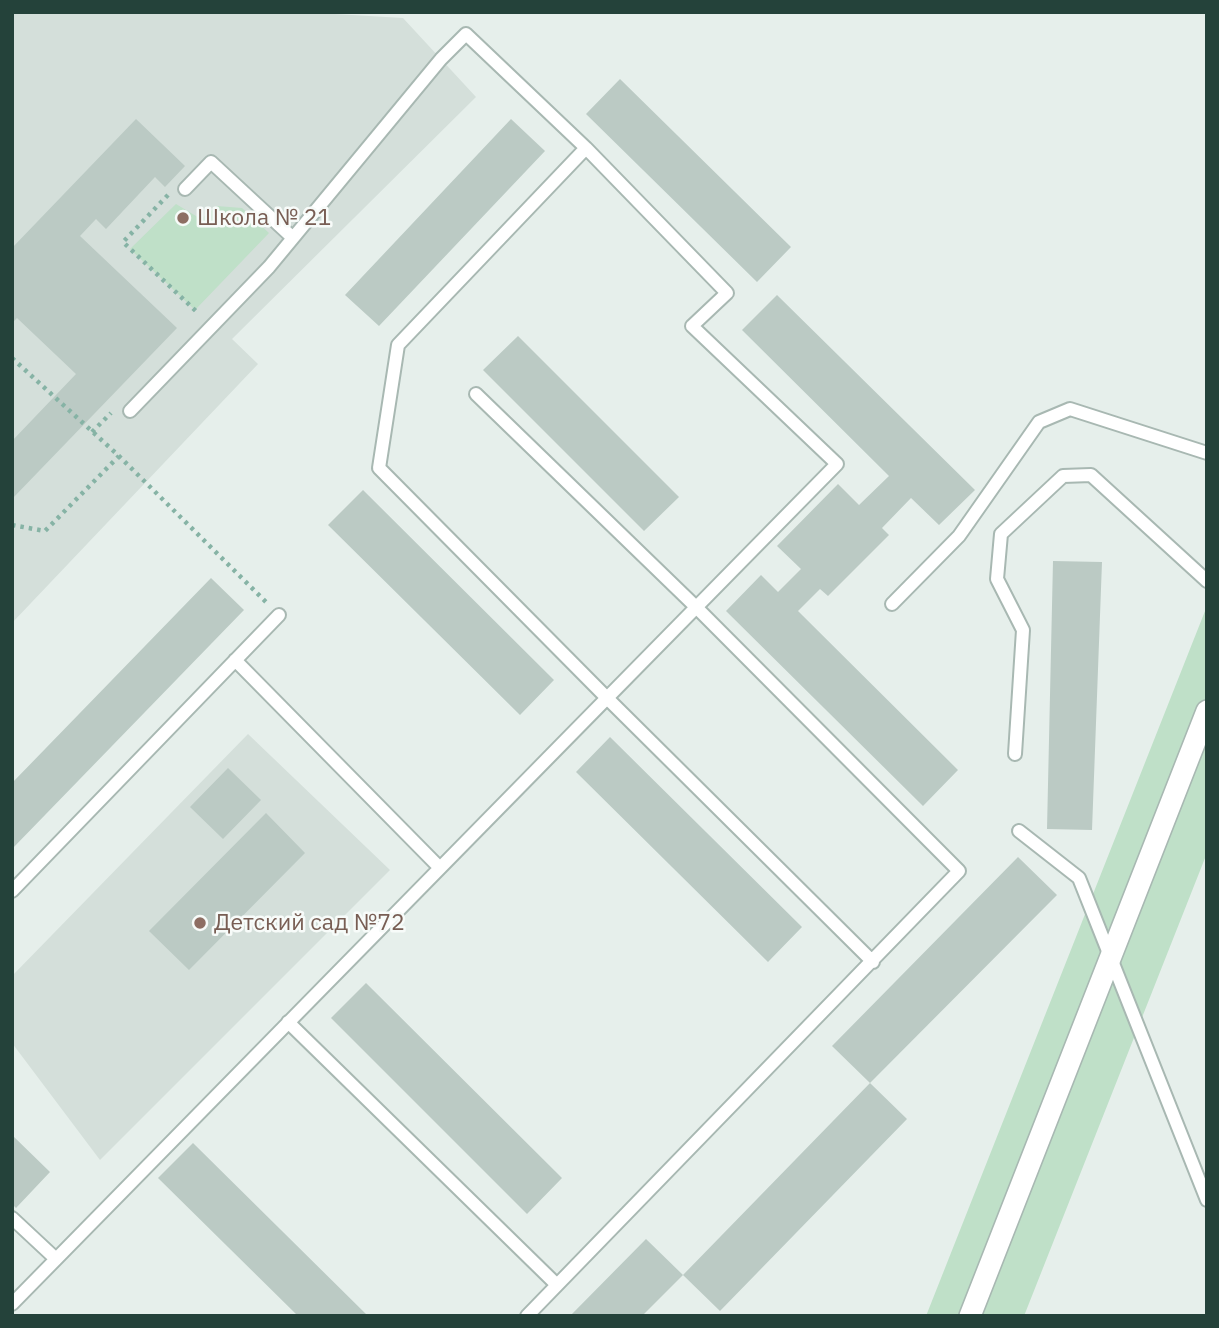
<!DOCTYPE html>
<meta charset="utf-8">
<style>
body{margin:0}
#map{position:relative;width:1219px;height:1328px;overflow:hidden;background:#e6efeb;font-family:"IBM Plex Sans",sans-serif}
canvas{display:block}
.frame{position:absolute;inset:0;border:14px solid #24423a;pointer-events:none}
</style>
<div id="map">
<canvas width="1219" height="1328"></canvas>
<div class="frame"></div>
</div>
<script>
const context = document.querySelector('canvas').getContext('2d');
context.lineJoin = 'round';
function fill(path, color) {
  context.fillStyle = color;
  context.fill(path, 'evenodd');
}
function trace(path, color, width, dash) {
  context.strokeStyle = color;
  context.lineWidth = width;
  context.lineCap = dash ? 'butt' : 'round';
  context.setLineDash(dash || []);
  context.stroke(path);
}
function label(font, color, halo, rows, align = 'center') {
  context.font = font + ' "IBM Plex Sans",sans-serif';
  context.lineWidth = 5;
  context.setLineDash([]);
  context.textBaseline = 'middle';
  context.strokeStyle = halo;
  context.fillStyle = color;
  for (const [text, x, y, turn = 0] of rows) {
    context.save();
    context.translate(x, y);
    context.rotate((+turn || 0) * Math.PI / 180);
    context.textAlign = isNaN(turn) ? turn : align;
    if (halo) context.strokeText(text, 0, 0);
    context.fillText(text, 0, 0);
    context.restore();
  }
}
const built = new Path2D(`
 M12 12H301L403 18 476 97 232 339 258 364 12 623Z
 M248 734 390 870 100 1160 12 1043V976Z`);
const green = new Path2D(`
 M176 204 201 219 217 206 242 208 269 233 195 310 130 249Z
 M1207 606V853L1024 1316H926Z`);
const building = new Path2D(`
 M620 79 791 247 757 282 586 114Z
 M136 119 185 166 165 187 155 177 106 229 96 219 80 236 177 328 12 499V441L76 374 17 318 12 323V248Z
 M511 119 545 151 379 326 345 295Z
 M777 295 975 490 939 525 911 498 882 528 889 535 828 596 820 589 798 611 958 770 923 806 726 611 761 575 778 592 801 569 777 546 838 484 859 505 889 476 742 330Z
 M518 336 679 497 644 531 483 370Z
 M363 490 554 680 520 715 328 525Z
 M1053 561 1102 562 1092 830 1047 829Z
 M211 578 244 610 12 849V783Z
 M610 737 802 927 768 962 576 772Z
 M228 768 261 800 223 839 190 807Z
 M266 813 305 853 189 970 149 931Z
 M1018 857 1057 895 870 1083 832 1046Z
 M366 983 562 1178 527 1214 331 1018Z
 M870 1083 907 1119 720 1311 683 1275 642 1316H570L646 1239 683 1275Z
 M12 1135 50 1172 16 1208 12 1204Z
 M193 1143 368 1316H298L158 1178Z`);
const path = new Path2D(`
 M168 195 123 242 199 314
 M12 358 119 456 266 602
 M92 432 111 413
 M12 525 45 531 119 456`);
const lane = new Path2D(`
 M185 189 211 162 293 238
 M476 394 696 607 959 871 527 1316
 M130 411 269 267 441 59 466 34 586 148
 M892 604 959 536 1039 422 1070 409 1207 453
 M235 660 440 868
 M1015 754 1023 630 997 579 1001 534 1063 476 1091 475 1207 581
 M1019 831 1079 878 1207 1200
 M12 891 279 615
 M288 1022 557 1285
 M12 1218 56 1259
 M12 1304C287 1023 562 744 837 464L692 326 727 293 586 148 398 345 379 468 607 698 873 962`);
const street = new Path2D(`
 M970 1316 1207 711`);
const markers = [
 [183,218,7,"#8d6e63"],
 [200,923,7,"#8d6e63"]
];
const educationNames = [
 ["Школа № 21",197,218],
 ["Детский сад №72",214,923]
];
fill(built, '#d4dfda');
fill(green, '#bfe0c8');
fill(building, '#bbcac4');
trace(lane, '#a8b8b2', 16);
trace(street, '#a8b8b2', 24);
trace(path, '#86b3a5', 4.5, [3.5, 5]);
trace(lane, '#fff', 12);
trace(street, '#fff', 21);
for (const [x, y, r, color] of markers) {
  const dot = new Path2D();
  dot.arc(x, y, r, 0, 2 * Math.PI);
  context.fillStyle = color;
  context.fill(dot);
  trace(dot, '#f7fbf9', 2.5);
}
label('23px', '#785e54', '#f7fbf9', educationNames, 'left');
</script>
